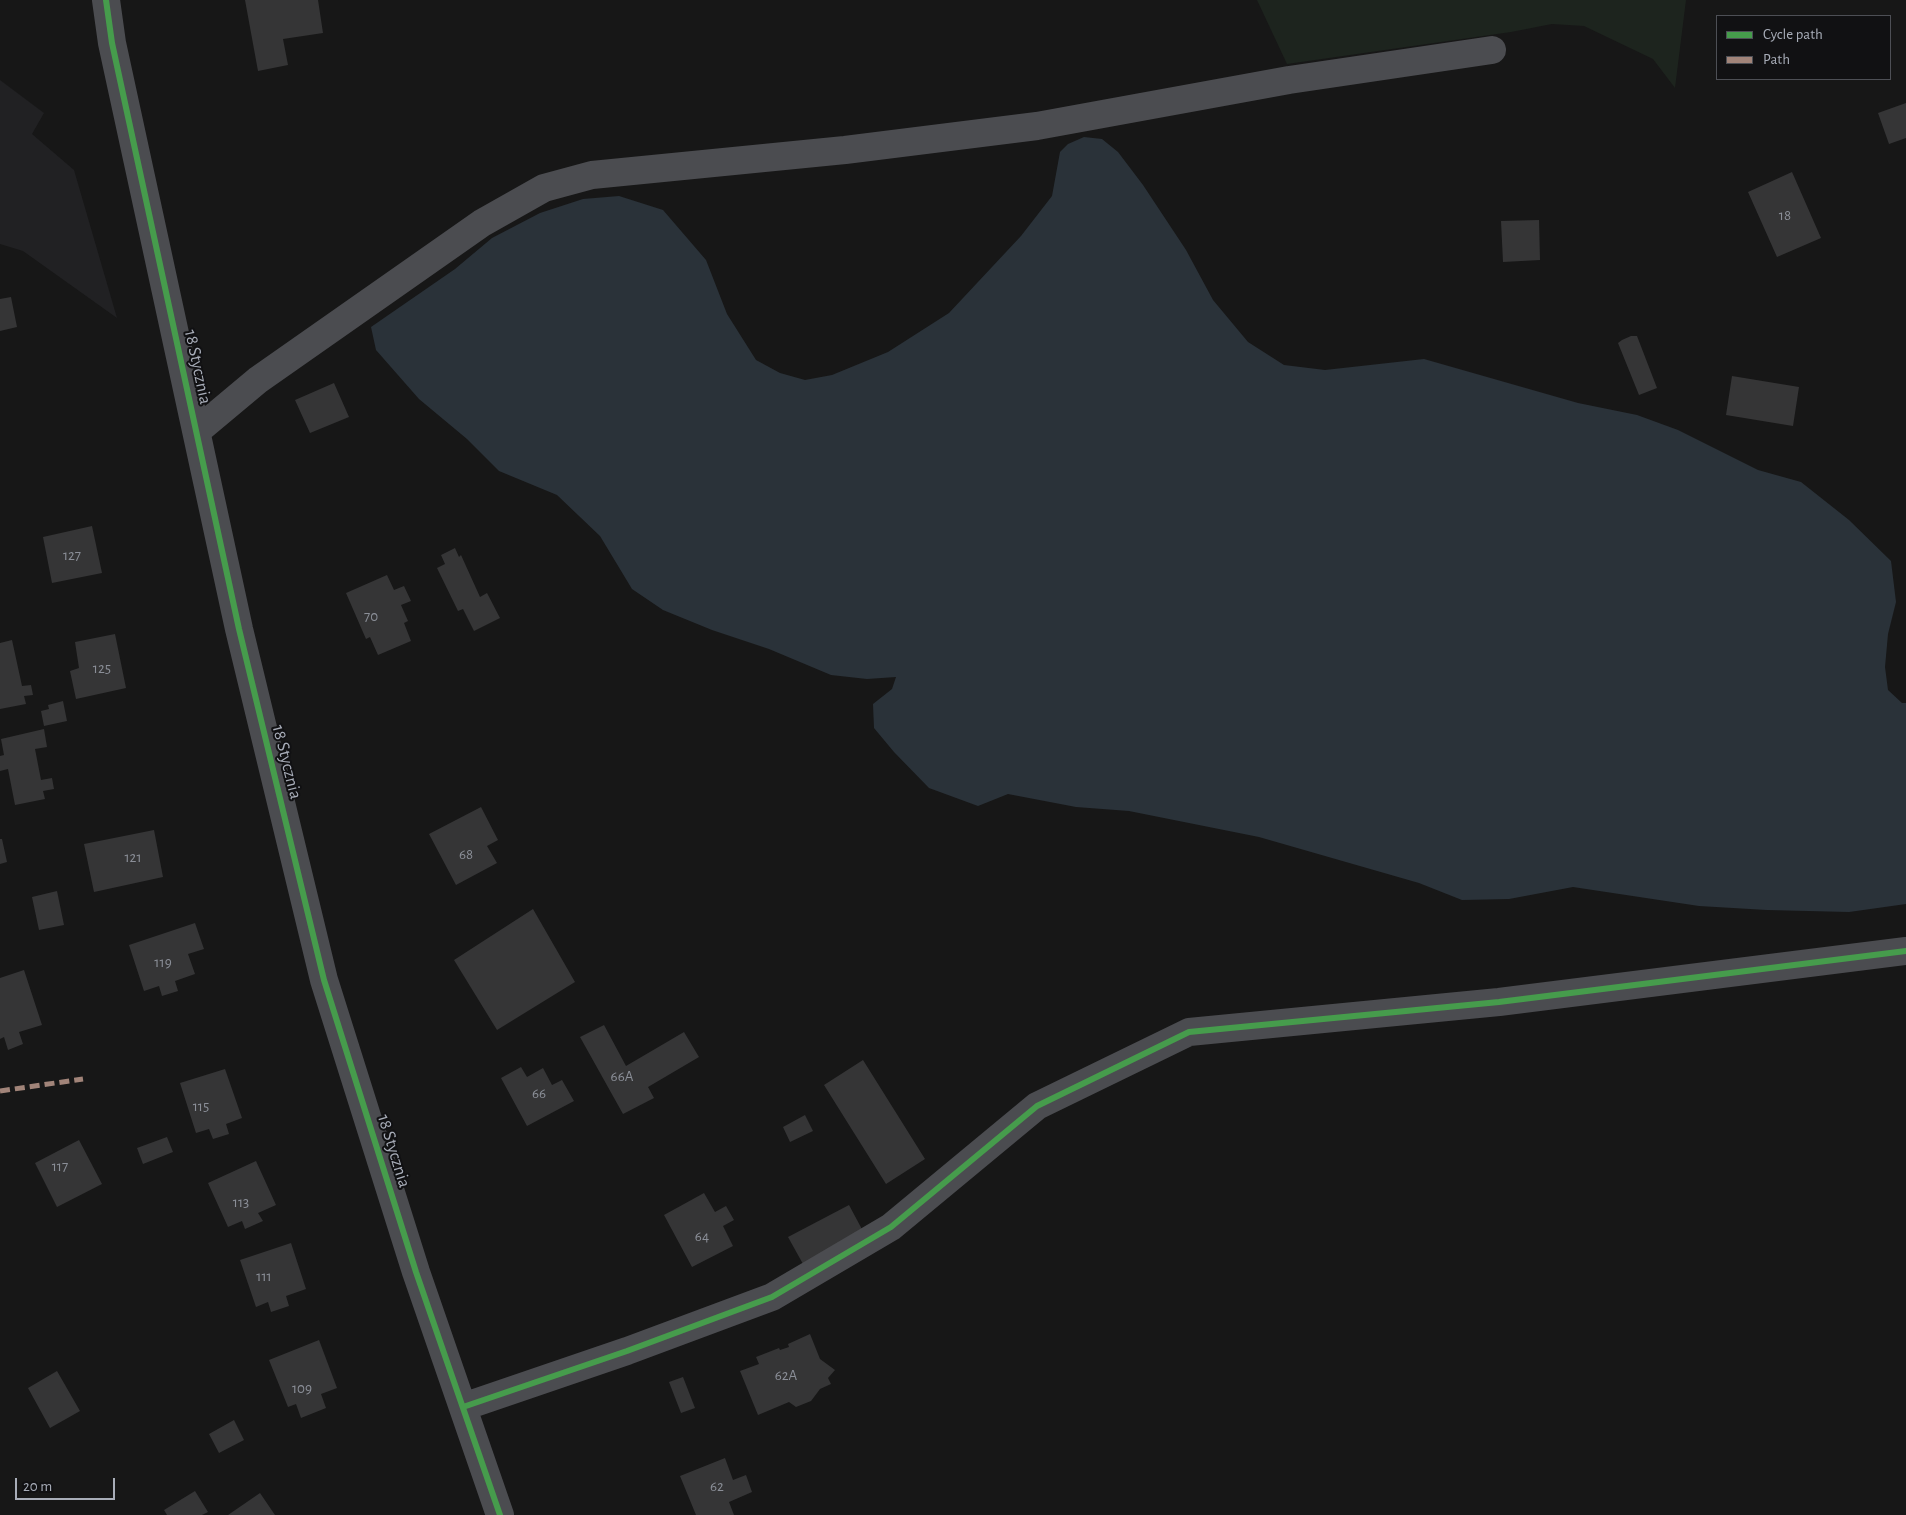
<!DOCTYPE html>
<style>
body{margin:0}
#map{position:relative;width:1906px;height:1515px;overflow:hidden;background:#171717;font-family:"Alegreya Sans",sans-serif}
canvas{display:block}
.legend{position:absolute;left:1716px;top:15px;width:175px;height:65px;box-sizing:border-box;background:#111113;border:1px solid #4d4f55;margin:0;padding:6px 9px;list-style:none;font-size:15px;color:#a8adb8}
.legend li{display:flex;align-items:center;gap:10px;height:25px}
.legend b{width:25px;border:1px solid #4d4f55}
.scale{position:absolute;left:15px;top:1478px;width:100px;height:22px;box-sizing:border-box;border:2px solid #a8adb8;border-top:0;padding-left:6px;font-size:15px;line-height:18px;white-space:nowrap;color:#a8adb8;-webkit-text-stroke:4px #111113;paint-order:stroke}
</style>
<div id="map">
<canvas width="1906" height="1515"></canvas>
<ul class="legend">
<li><b style="height:6px;background:#469c4c"></b>Cycle path</li>
<li><b style="height:6px;background:#a18479"></b>Path</li>
</ul>
<div class="scale">20 m</div>
</div>
<script>
const context = document.querySelector('canvas').getContext('2d');
context.lineJoin = 'round';
function fill(path, color) {
  context.fillStyle = color;
  context.fill(path, 'evenodd');
}
function trace(path, color, width, dash) {
  context.strokeStyle = color;
  context.lineWidth = width;
  context.lineCap = dash ? 'butt' : 'round';
  context.setLineDash(dash || []);
  context.stroke(path);
}
function label(font, color, halo, rows, align = 'center') {
  context.font = font + ' "Alegreya Sans",sans-serif';
  context.lineWidth = 4;
  context.setLineDash([]);
  context.textBaseline = 'middle';
  context.strokeStyle = halo;
  context.fillStyle = color;
  for (const [text, x, y, turn = 0] of rows) {
    context.save();
    context.translate(x, y);
    context.rotate((+turn || 0) * Math.PI / 180);
    context.textAlign = isNaN(turn) ? turn : align;
    if (halo) context.strokeText(text, 0, 0);
    context.fillText(text, 0, 0);
    context.restore();
  }
}
const built = new Path2D(`
 M0 80 44 113 32 134 74 170 117 318 23 251 0 244Z`);
const green = new Path2D(`
 M1257 0H1686L1675 88 1653 59 1584 26 1552 24 1511 32 1287 64Z`);
const water = new Path2D(`
 M1084 137 1102 139 1118 152 1143 185 1186 250 1213 300 1248 342 1284 365 1325 370 1424 359 1578 403 1637 415 1678 430 1758 470 1801 482 1849 520 1891 561 1896 602 1888 634 1885 667 1888 690 1902 703H1906V904L1849 912 1767 910 1699 906 1573 887 1509 899 1462 900 1419 883 1259 837 1129 811 1076 807 1008 794 978 806 929 788 894 752 874 728 873 704 892 689 896 677 867 679 831 675 769 649 712 630 663 610 632 589 600 536 557 495 499 471 467 439 419 399 376 350 371 327 455 269 492 238 540 213 583 199 619 196 663 210 706 260 727 314 756 360 780 373 805 380 832 375 888 352 949 313 1021 236 1052 196 1060 152 1068 144Z`);
const building = new Path2D(`
 M245 0H318L323 33 283 39 288 65 258 71Z
 M1906 103V138L1889 144 1878 113Z
 M1792 172 1821 238 1777 257 1748 192Z
 M1539 220 1540 260 1503 262 1501 221Z
 M11 297 17 327 0 331V299Z
 M1631 336H1637L1657 388 1639 395 1618 343 1622 340Z
 M1732 376 1799 387 1793 426 1726 415Z
 M334 383 349 417 310 433 295 400Z
 M92 526 102 573 52 583 43 537Z
 M455 548 459 557 461 555 480 597 487 593 500 618 474 631 463 609 458 611 437 568 445 564 441 555Z
 M387 575 394 590 404 586 411 601 401 605 408 621 404 623 411 641 378 655 370 637 366 639 346 593Z
 M115 634 126 688 76 699 70 671 79 668 75 642Z
 M12 640 22 686 31 685 33 695 24 696 26 704 0 709V643Z
 M63 701 67 721 44 726 41 711 49 709 48 705Z
 M44 729 47 747 35 749 41 780 52 778 54 789 43 791 45 799 15 805 8 769 0 771V756L4 755 1 739Z
 M481 807 498 840 487 846 497 863 456 885 429 834Z
 M154 830 163 877 94 892 84 844Z
 M0 839H2L7 862 0 864Z
 M57 891 64 925 39 930 32 897Z
 M533 909 575 982 497 1030 454 960Z
 M195 923 204 949 188 954 195 974 175 981 178 991 162 996 159 986 144 991 129 945Z
 M24 970 42 1025 19 1032 23 1044 8 1050 4 1037 0 1039V978Z
 M604 1025 626 1066 684 1032 699 1057 648 1087 654 1098 623 1114 580 1037Z
 M863 1060 925 1159 886 1184 824 1085Z
 M521 1067 527 1077 543 1068 552 1085 562 1080 574 1101 527 1126 501 1078Z
 M225 1069 242 1118 226 1124 229 1134 213 1139 209 1129 196 1133 180 1083Z
 M805 1115 813 1131 790 1142 783 1127Z
 M167 1137 173 1152 143 1164 137 1148Z
 M79 1140 102 1184 57 1207 35 1163Z
 M256 1161 276 1205 258 1213 263 1221 245 1229 242 1221 228 1227 208 1183Z
 M704 1193 715 1212 726 1206 734 1220 723 1226 733 1246 692 1267 664 1215Z
 M849 1205 864 1233 803 1264 788 1237Z
 M291 1243 306 1289 286 1296 289 1306 271 1312 268 1302 256 1307 240 1260Z
 M810 1334 820 1359 835 1370 828 1378 831 1384 820 1389 811 1401 796 1407 789 1402 758 1415 740 1371 759 1364 756 1357 779 1348 780 1350 789 1347 788 1344Z
 M319 1340 337 1388 321 1394 326 1408 301 1418 296 1404 288 1407 269 1360Z
 M57 1371 80 1411 50 1428 28 1388Z
 M683 1377 695 1408 681 1413 669 1382Z
 M234 1420 244 1440 219 1453 209 1434Z
 M725 1458 733 1480 746 1475 752 1492 729 1502 734 1515H696L680 1476Z
 M195 1491 208 1512 202 1515H167L164 1510Z
 M260 1493 275 1515H228Z`);
const minor = new Path2D(`
 M106 0 112 43 239 629 324 980 416 1272 500 1515
 M197 431 258 380 482 223 544 188 592 175 845 150 1037 126 1289 80 1492 50
 M463 1407 627 1351 772 1297 891 1227 1037 1106 1189 1032 1499 1002 1906 951`);
const quiet = new Path2D(`
 M0 1091 83 1079`);
const cycleway = new Path2D(`
 M106 0 112 43 239 629 324 980 416 1272 500 1515
 M463 1407 627 1351 772 1297 891 1227 1037 1106 1189 1032 1499 1002 1906 951`);
const numberNames = [
 ["18",1785,215],
 ["127",72,555],
 ["70",371,616],
 ["125",102,668],
 ["68",466,854],
 ["121",133,857],
 ["119",163,962],
 ["66A",622,1076],
 ["66",539,1093],
 ["115",201,1106],
 ["117",60,1166],
 ["113",241,1202],
 ["64",702,1236],
 ["111",264,1276],
 ["62A",786,1375],
 ["109",302,1388],
 ["62",717,1486]
];
const streetNames = [
 ["18 Stycznia",198,367,78],
 ["18 Stycznia",287,762,76],
 ["18 Stycznia",394,1151,73]
];
fill(built, '#212123');
fill(green, '#1d241e');
fill(water, '#2a3239');
fill(building, '#353536');
trace(minor, '#4b4c50', 28);
trace(quiet, '#a18479', 5, [10, 5]);
trace(cycleway, '#469c4c', 6);
label('15px', '#8b8f98', null, numberNames);
label('18px', '#a8adb8', '#111113', streetNames);
</script>
